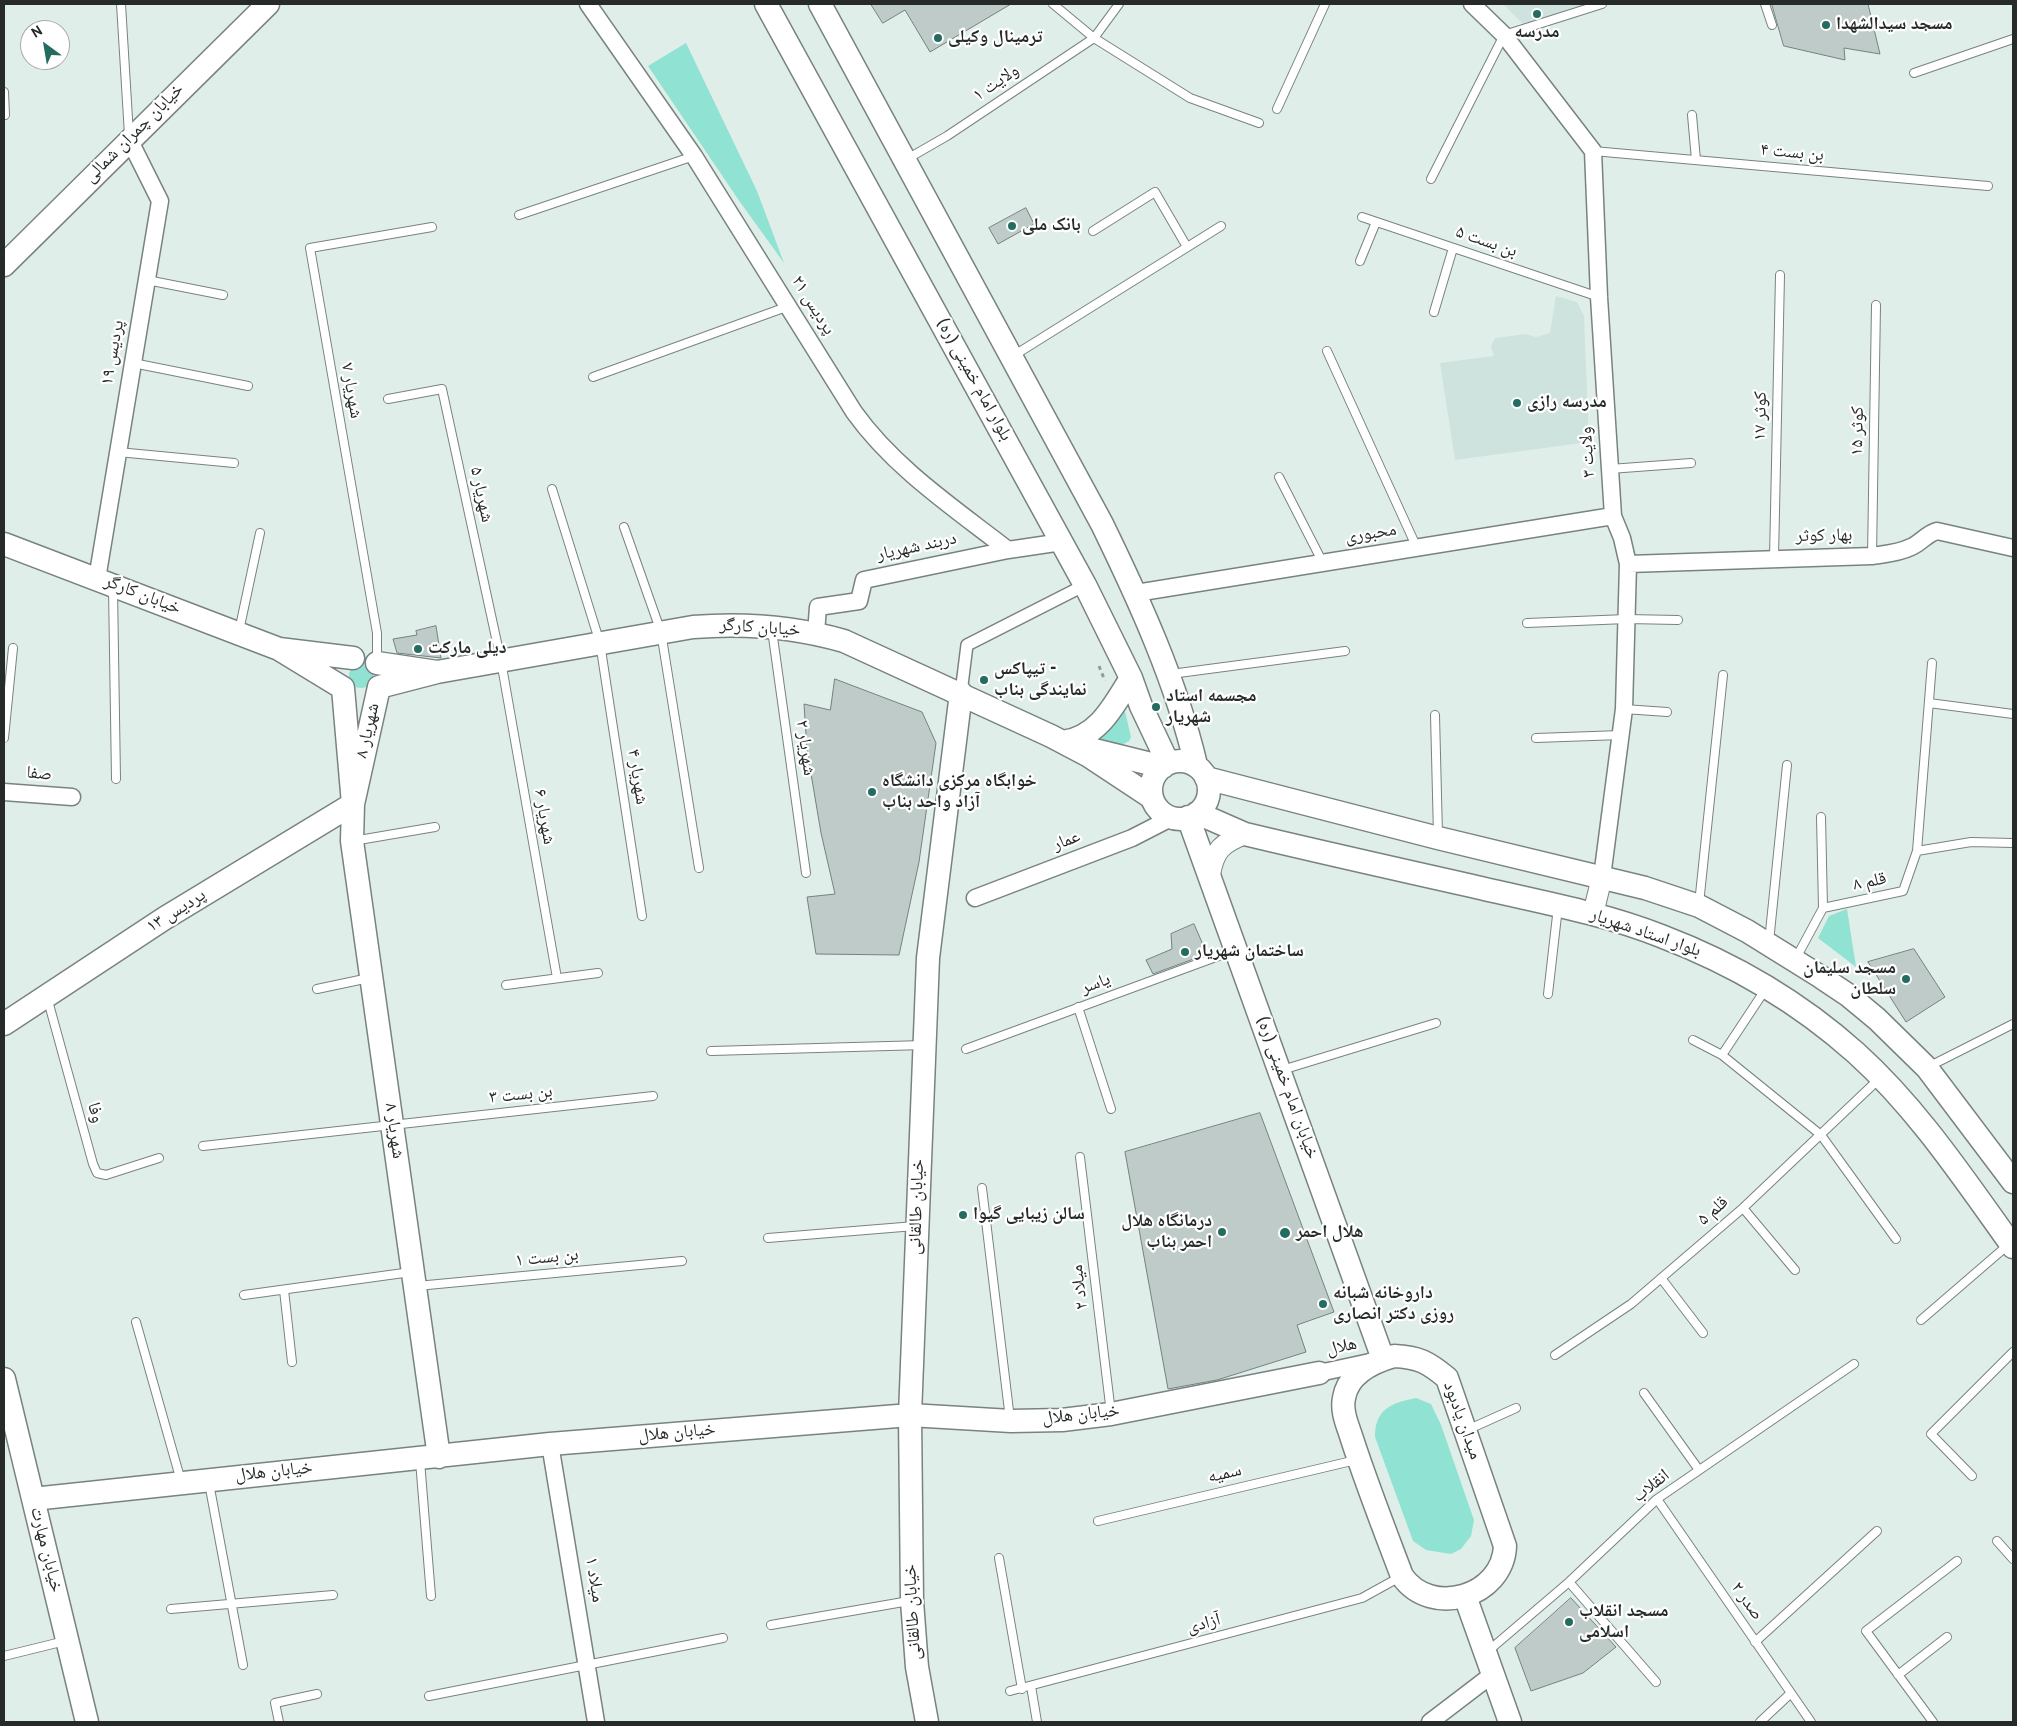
<!DOCTYPE html>
<meta charset="utf-8">
<style>
body{margin:0}
#map{position:relative;width:2017px;height:1726px;overflow:hidden;background:#e0eeea;font-family:Overpass,sans-serif}
canvas{display:block}
.frame{position:absolute;inset:0;border:5px solid #262b2a;pointer-events:none}
.north{position:absolute;left:20px;top:20px;width:50px;height:50px;box-sizing:border-box;background:#fff;border:1px solid #a8aaaa;border-radius:50%;rotate:328deg;font-size:14px;font-weight:700;line-height:20px;text-align:center;color:#262b2a}
.north::after{content:'';display:block;margin:auto;width:18px;height:22px;background:#256c60;clip-path:polygon(50% 0,100% 100%,50% 72%,0 100%)}
</style>
<div id="map">
<canvas width="2017" height="1726"></canvas>
<div class="frame"></div>
<div class="north">N</div>
</div>
<script>
const context = document.querySelector('canvas').getContext('2d');
context.lineJoin = 'round';
function fill(path, color) {
  context.fillStyle = color;
  context.fill(path, 'evenodd');
}
function trace(path, color, width, dash) {
  context.strokeStyle = color;
  context.lineWidth = width;
  context.lineCap = dash ? 'butt' : 'round';
  context.setLineDash(dash || []);
  context.stroke(path);
}
function label(font, color, halo, rows, align = 'center') {
  context.font = font + ' Overpass,"Noto Naskh Arabic",sans-serif';
  context.lineWidth = 4.5;
  context.setLineDash([]);
  context.textBaseline = 'middle';
  context.strokeStyle = halo;
  context.fillStyle = color;
  for (const [text, x, y, turn = 0] of rows) {
    context.save();
    context.translate(x, y);
    context.rotate((+turn || 0) * Math.PI / 180);
    context.textAlign = isNaN(turn) ? turn : align;
    if (halo) context.strokeText(text, 0, 0);
    context.fillText(text, 0, 0);
    context.restore();
  }
}
const built = new Path2D(`
 M1503 4H1595L1524 25Z
 M1556 296 1577 302 1584 316 1589 442 1455 460 1440 363 1494 356 1491 346 1495 338 1526 334 1536 337 1550 333Z`);
const green = new Path2D(`
 M686 43 757 191 784 263 740 202 648 66Z
 M349 676a12 12 0 1 1 24 0a12 12 0 1 1-24 0Z
 M1124 707 1131 737 1129 741 1120 746 1088 740Z
 M1847 909 1856 967 1818 938 1829 916Z
 M1416 1398 1431 1404 1441 1425 1474 1520 1471 1536 1461 1549 1451 1554 1426 1550 1413 1541 1375 1437C1375 1409 1391 1403 1416 1398Z`);
const building = new Path2D(`
 M871 4H1011L930 52 905 10 883 23Z
 M1772 4H1868L1880 54 1844 48 1845 60 1784 46Z
 M1026 208 1034 224 998 244 989 228Z
 M436 626 441 658 397 653 393 639 417 635 416 631Z
 M835 679 922 712 936 743 919 862 899 955 816 954 807 897 835 894 821 833 807 750 804 704 830 710Z
 M1194 924 1207 954 1153 974 1146 960 1172 949 1171 934Z
 M1914 949 1945 997 1906 1022 1868 962Z
 M1260 1113 1334 1312 1297 1325 1306 1352 1217 1380 1168 1389 1125 1152Z
 M1571 1598 1616 1647 1583 1673 1531 1691 1515 1648Z`);
const path = new Path2D(`
 M1099 666 1105 681`);
const service = new Path2D(`
 M121 4 129 135
 M1053 4 1094 38 1190 98 1259 123
 M1765 4 1772 25
 M1914 73 2013 39
 M4 92 5 115
 M1277 109 1325 4
 M1692 115 1696 160
 M1593 151 1988 186
 M907 159 947 136 1094 38 1119 4
 M1431 179 1504 35 1602 4
 M519 215 694 156
 M1362 217 1599 297
 M1093 231 1155 192 1187 247
 M1360 261 1376 222
 M147 280 223 295
 M1434 312 1453 248
 M1327 351 1417 548
 M1013 356 1221 226
 M133 363 248 386
 M593 377 789 306
 M388 399 442 389 501 661 557 978
 M118 452 234 463
 M1610 469 1691 463
 M1279 477 1323 563
 M552 489 600 643 642 916
 M624 527 661 632 699 868
 M1872 556 1876 305
 M1774 558 1780 275
 M113 588 116 779
 M1527 623 1627 619 1678 620
 M772 630 806 873
 M239 631 260 533
 M377 661V633L310 248 432 227
 M1171 674 1345 651
 M1929 703 2013 714
 M1624 709 1667 712
 M1435 715 1438 835
 M4 738 13 648
 M1536 738 1621 735
 M1821 817 1823 908
 M353 841 435 827
 M1917 851 1932 663
 M1699 904 1723 675
 M1769 942 1787 765
 M1795 960 1823 908 1903 891 1917 851 1971 842 2013 843
 M506 985 598 973
 M317 989 369 978
 M1548 994 1558 907
 M47 997 93 1164 97 1173 106 1175 159 1158
 M1078 1007 1111 1109
 M1693 1040 1722 1055 1821 1135 1896 1239
 M966 1049 1235 950
 M711 1051 924 1045
 M1722 1055 1765 990
 M1928 1067 2013 1024
 M1282 1070 1436 1023
 M203 1146 653 1096
 M1080 1157 1111 1413
 M982 1188 1010 1419
 M1743 1208 1795 1270
 M768 1238 915 1226
 M1661 1278 1703 1333
 M417 1286 682 1261
 M284 1290 292 1362
 M244 1295 411 1272
 M1921 1320 2008 1245
 M136 1322 181 1481
 M1555 1355 1631 1304 1743 1208 1879 1079
 M1644 1393 1699 1470
 M1467 1430 1516 1408
 M420 1461 431 1596
 M1972 1476 1931 1434 2013 1352
 M209 1483 243 1665
 M1657 1499 1811 1722
 M1098 1521 1356 1460
 M1997 1541 2013 1559
 M999 1558 1022 1689
 M1569 1582 1656 1682
 M171 1609 333 1595
 M771 1625 909 1601
 M1755 1642 1877 1531
 M1487 1652 1569 1582 1657 1499 1854 1364
 M4 1656 65 1641
 M1898 1675 1947 1637
 M1031 1686 1037 1722
 M1010 1691 1362 1598 1400 1577
 M429 1696 723 1638
 M279 1722 275 1703 317 1694
 M1760 1722 1791 1693
 M1933 1722 1866 1631 1957 1561`);
const pedestrian = new Path2D(`
 M961 693 967 645 1085 585`);
const minor = new Path2D(`
 M588 4 694 156 854 412C894 468 954 508 1008 550L1062 542
 M1472 4 1504 35 1593 151 1599 297 1613 516 1622 538 1628 564 1624 709 1602 877
 M1628 564 1872 556C1885 554 1899 553 1911 547 1921 543 1926 534 1937 531L2013 548
 M97 579 160 201 129 139
 M1136 593 1613 516
 M816 633 818 607 859 601 864 580 1008 550
 M4 792 72 797
 M975 898 1132 838 1171 818
 M1319 1373 1370 1362
 M550 1444 596 1722
 M1430 1722 1493 1674`);
const tertiary = new Path2D(`
 M1210 875C1214 850 1222 843 1245 834
 M1593 914 1602 877`);
const secondary = new Path2D(`
 M766 4 1085 585 1131 678 1141 706 1168 763
 M820 4 1102 524C1140 602 1176 681 1196 765
 M4 265 268 4
 M4 544 279 649
 M353 658 279 649 343 688 353 804 379 687 437 672 377 663
 M437 672 693 627C743 623 796 627 844 641L1051 736 1089 756 1151 797
 M1063 742C1099 737 1114 705 1131 678
 M1086 748 1163 767
 M1151 790a29 29 0 1 1 58 0a29 29 0 1 1-58 0Z
 M1206 778 1438 838 1645 888 1699 906 1747 931 1821 977 1848 995 1877 1019 1927 1068 2013 1182
 M353 804 352 841 439 1457
 M1197 813 1245 834C1320 852 1396 869 1472 886 1535 901 1600 912 1661 936 1732 963 1799 1002 1856 1053 1918 1109 1964 1179 2013 1247
 M1188 817 1383 1359
 M4 1024 165 918 353 804
 M1394 1356C1418 1357 1428 1362 1447 1378L1505 1546C1503 1597 1431 1618 1402 1576 1385 1531 1367 1485 1352 1439 1348 1426 1341 1412 1344 1398 1348 1373 1373 1362 1394 1356Z
 M4 1379 87 1722
 M33 1499 550 1444 910 1415 1011 1421 1062 1420 1111 1414 1319 1373
 M1465 1596 1510 1722
 M927 1722 917 1667 912 1601 910 1415 928 958 961 693`);
const markers = [
 [1537,14,5,"#256c60"],
 [1826,25,5,"#256c60"],
 [938,38,5,"#256c60"],
 [1012,226,5,"#256c60"],
 [1517,403,5,"#256c60"],
 [418,649,5,"#256c60"],
 [984,680,5,"#256c60"],
 [1156,707,5,"#256c60"],
 [872,792,5,"#256c60"],
 [1185,952,5,"#256c60"],
 [1906,979,5,"#256c60"],
 [963,1215,5,"#256c60"],
 [1222,1232,5,"#256c60"],
 [1285,1233,6,"#256c60"],
 [1323,1304,5,"#256c60"],
 [1569,1622,5,"#256c60"]
];
const poiNames = [
 ["مسجد سیدالشهدا",1836,25],
 ["مدرسه",1537,33,"center"],
 ["ترمینال وکیلی",948,38],
 ["بانک ملی",1022,226],
 ["مدرسه رازی",1527,403],
 ["دیلی مارکت",428,649],
 ["تیپاکس -",994,670],
 ["نمایندگی بناب",994,691],
 ["مجسمه استاد",1166,697],
 ["شهریار",1166,718],
 ["خوابگاه مرکزی دانشگاه",882,782],
 ["آزاد واحد بناب",882,803],
 ["ساختمان شهریار",1195,952],
 ["مسجد سلیمان",1896,969,"right"],
 ["سلطان",1896,990,"right"],
 ["سالن زیبایی گیوا",973,1215],
 ["درمانگاه هلال",1212,1222,"right"],
 ["احمر بناب",1212,1243,"right"],
 ["هلال احمر",1296,1233],
 ["داروخانه شبانه",1333,1294],
 ["روزی دکتر انصاری",1333,1315],
 ["مسجد انقلاب",1579,1612],
 ["اسلامی",1579,1633]
];
const streetNames = [
 ["ولایت ۱",997,84,-34],
 ["خیابان چمران شمالی",135,134,-45],
 ["بن بست ۴",1792,154,5],
 ["بن بست ۵",1486,243,19],
 ["پردیس ۲۱",812,306,58],
 ["پردیس ۱۹",114,353,-80],
 ["بلوار امام خمینی (ره)",973,380,61],
 ["شهریار ۷",350,391,80],
 ["کوثر ۱۷",1762,416,-89],
 ["کوثر ۱۵",1859,431,-89],
 ["ولایت ۳",1589,452,-94],
 ["شهریار ۵",480,495,78],
 ["محبوری",1371,535,-9],
 ["بهار کوثر",1824,537,-1],
 ["دربند شهریار",917,548,-12],
 ["خیابان کارگر",142,596,21],
 ["خیابان کارگر",760,629,4],
 ["شهریار ۸",369,731,-77],
 ["شهریار ۲",804,748,82],
 ["صفا",39,775,5],
 ["شهریار ۴",636,777,81],
 ["شهریار ۶",543,817,80],
 ["عمار",1067,842,-21],
 ["قلم ۸",1870,883,-12],
 ["پردیس ۱۳",177,912,-32],
 ["بلوار استاد شهریار",1645,934,19],
 ["یاسر",1096,985,-20],
 ["خیابان امام خمینی (ره)",1286,1088,70],
 ["بن بست ۳",521,1096,-6],
 ["وفا",94,1113,75],
 ["شهریار ۸",393,1131,82],
 ["خیابان طالقانی",918,1207,-88],
 ["قلم ۵",1714,1212,-41],
 ["بن بست ۱",547,1259,-6],
 ["میلاد ۲",1081,1287,-97],
 ["هلال",1342,1348,-12],
 ["خیابان هلال",1081,1416,-6],
 ["میدان یادبود",1461,1421,70],
 ["خیابان هلال",677,1434,-5],
 ["خیابان هلال",274,1473,-6],
 ["سمیه",1225,1475,-13],
 ["انقلاب",1652,1487,-38],
 ["خیابان مهارت",45,1550,76],
 ["میلاد ۱",593,1580,81],
 ["صدر ۲",1746,1602,55],
 ["خیابان طالقانی",914,1612,-93],
 ["آزادی",1204,1625,-15]
];
fill(built, '#cee3de');
fill(green, '#90e2d2');
fill(building, '#bfcbc8');
trace(building, '#75817e', 1);
trace(service, '#788381', 10);
trace(pedestrian, '#788381', 14);
trace(minor, '#788381', 19);
trace(tertiary, '#788381', 22);
trace(secondary, '#788381', 25);
trace(path, '#919c99', 3, [4, 4]);
trace(service, '#fff', 8);
trace(pedestrian, '#fff', 11);
trace(minor, '#fff', 16);
trace(tertiary, '#fff', 20);
trace(secondary, '#fff', 22);
for (const [x, y, r, color] of markers) {
  const dot = new Path2D();
  dot.arc(x, y, r, 0, 2 * Math.PI);
  context.fillStyle = color;
  context.fill(dot);
  trace(dot, '#fff', 2);
}
label('bold 18px', '#262b2a', '#fff', poiNames, 'left');
label('18px', '#262b2a', '#fff', streetNames);
</script>
